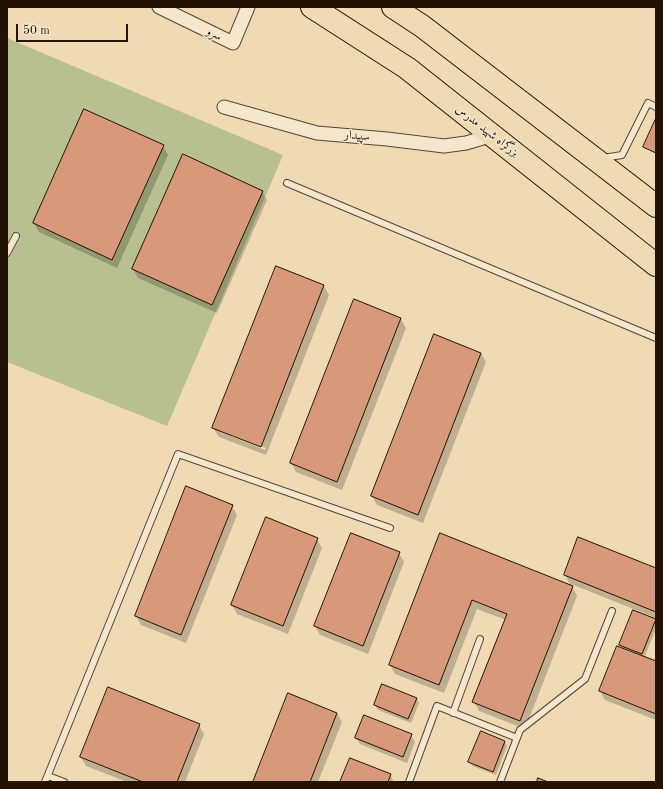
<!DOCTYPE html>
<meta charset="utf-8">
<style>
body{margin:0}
#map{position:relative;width:663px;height:789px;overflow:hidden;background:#efdab3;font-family:"Old Standard TT",serif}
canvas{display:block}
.frame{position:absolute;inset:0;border:8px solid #231305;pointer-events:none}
.scale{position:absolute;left:16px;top:24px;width:112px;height:18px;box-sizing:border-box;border:2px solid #231305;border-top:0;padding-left:5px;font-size:12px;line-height:14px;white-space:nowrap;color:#231305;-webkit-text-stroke:3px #f5e7ce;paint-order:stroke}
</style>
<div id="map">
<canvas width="663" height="789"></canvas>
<div class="frame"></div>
<div class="scale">50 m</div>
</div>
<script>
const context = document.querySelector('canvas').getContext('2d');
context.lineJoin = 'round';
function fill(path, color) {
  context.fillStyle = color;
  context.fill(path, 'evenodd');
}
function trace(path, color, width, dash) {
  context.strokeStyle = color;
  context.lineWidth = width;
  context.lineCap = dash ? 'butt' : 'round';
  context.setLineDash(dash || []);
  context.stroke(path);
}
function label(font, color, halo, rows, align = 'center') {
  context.font = font + ' "Old Standard TT",Amiri,serif';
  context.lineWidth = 3;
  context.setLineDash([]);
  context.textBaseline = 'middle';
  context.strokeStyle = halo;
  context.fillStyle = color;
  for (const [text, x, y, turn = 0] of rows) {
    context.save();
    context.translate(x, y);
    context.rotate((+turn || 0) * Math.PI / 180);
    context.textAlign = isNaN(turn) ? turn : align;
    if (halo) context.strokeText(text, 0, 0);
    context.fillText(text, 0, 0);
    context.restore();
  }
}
const green = new Path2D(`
 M7 38 283 155 167 426 7 362Z`);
const shadow = new Path2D(`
 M163 146 168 155 117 268 39 232 34 223Z
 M262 191 267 200 217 313 138 278 133 269Z
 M276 267 324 286 329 295 266 455 219 437 213 428ZM220 429 266 448 265 450 220 432Z
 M355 301 401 319 406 328 342 490 296 472 291 463Z
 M481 353 486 362 423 523 377 505 372 496Z
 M187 488 232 506 237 515 186 643 141 625 136 616Z
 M441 535 571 586 565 575 656 569V618L571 584 577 596 525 729 479 711 474 702 506 620 477 609 444 693 395 674 390 665Z
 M317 539 322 548 288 634 237 614 232 605Z
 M399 553 404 562 368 654 320 635 315 626Z
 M655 620 656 629 644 658 656 662V720L605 700 600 691 623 649 621 644Z
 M416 698 419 703 411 723 378 710 375 705Z
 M337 713 342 722 318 782H254Z
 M199 725 204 734 185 782H127L86 766 81 757Z
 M411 735 415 742 407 763 360 744 356 738Z
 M505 741 507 746 496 775 472 766 470 762Z
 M390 775 394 782H341Z`);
const building = new Path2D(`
 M84 109 164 145 112 260 33 223Z
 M656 118V153L643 147Z
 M183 154 263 191 212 305 132 269Z
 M276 266 324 285 261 447 212 428Z
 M354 299 401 318 337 482 290 463Z
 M434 334 481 353 418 515 371 496Z
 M186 486 233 505 181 635 135 616Z
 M266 517 318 538 283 626 231 605Z
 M351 533 400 552 363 646 314 626Z
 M440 533 573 586 520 721 472 702 507 614 472 600 439 685 389 665Z
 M578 537 656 568V612L564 575Z
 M633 610 656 619 642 654 619 645Z
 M617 646 656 661V714L599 691Z
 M382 684 417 698 408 719 374 705Z
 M108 687 200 724 177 782H143L80 757Z
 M288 693 337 713 310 782H253Z
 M364 715 412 734 403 757 355 738Z
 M481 731 505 741 493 772 468 762Z
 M350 758 391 774 388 782H340Z
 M538 778 548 782H537Z`);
const lane = new Path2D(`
 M603 158 622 155 648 103 656 107
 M287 183 656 338
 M7 253 16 236
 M453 713 480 639
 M48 776 64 782
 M45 782 178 454 390 528
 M409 782 437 706 517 738
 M500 782 520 730 585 679 612 611`);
const street = new Path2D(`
 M159 7 233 43 248 7
 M224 107 317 133 387 139 444 146 466 143 493 135`);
const highway = new Path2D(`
 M312 7 407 68 656 265
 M393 7 422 26 656 206`);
const streetNames = [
 ["سرو",214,34,26],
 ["بزرگراه شهید مدرس",487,131,38],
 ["سپیدار",357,136,5]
];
fill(green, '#b7c08e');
fill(shadow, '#0003');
fill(building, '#d7997a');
trace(building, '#231305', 1);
trace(lane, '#564530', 8);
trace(street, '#564530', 15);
trace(highway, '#231305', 24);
trace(lane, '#f5e7ce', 6);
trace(street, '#f5e7ce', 13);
trace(highway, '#efdab3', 22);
label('12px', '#231305', '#f5e7ce', streetNames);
</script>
